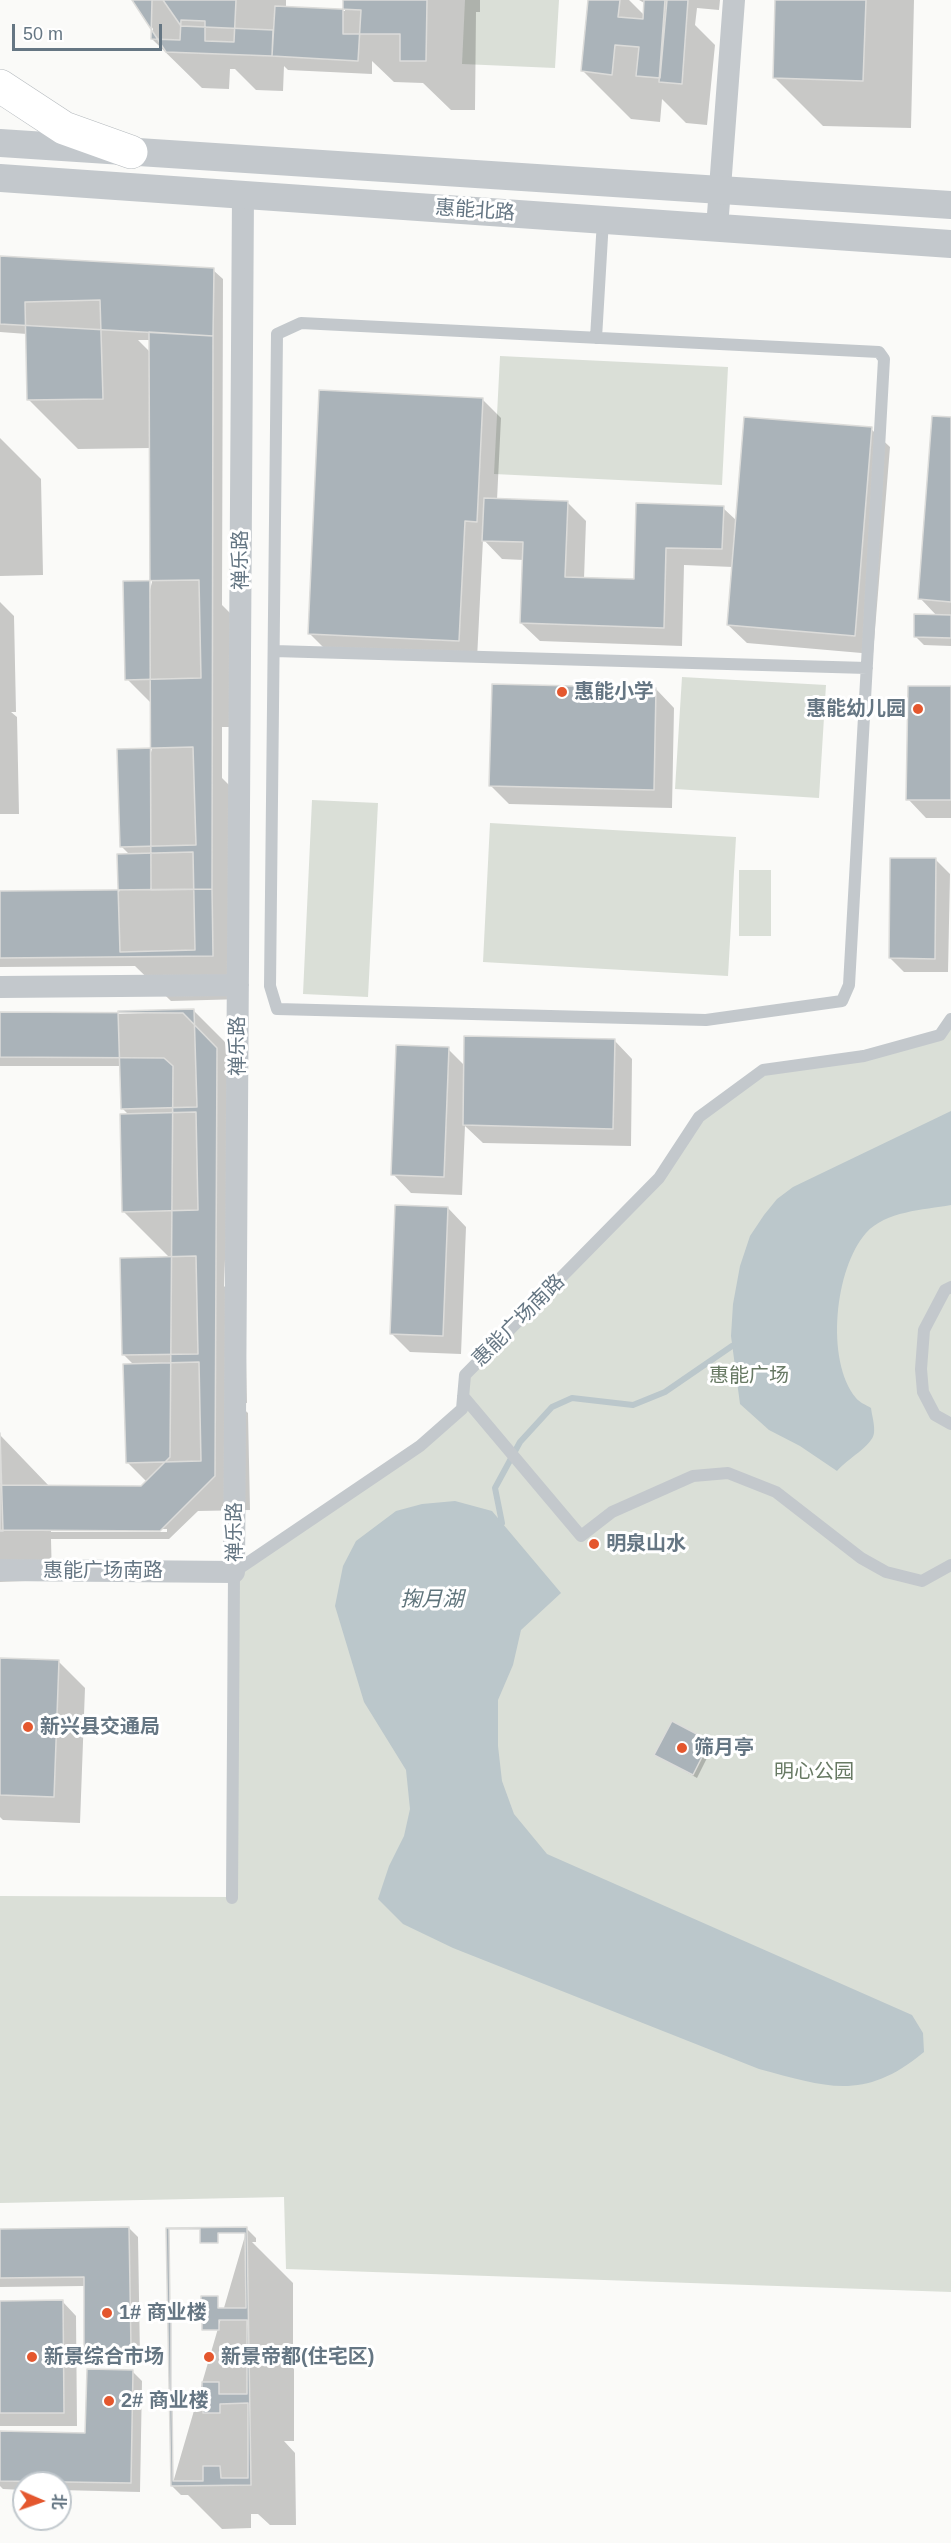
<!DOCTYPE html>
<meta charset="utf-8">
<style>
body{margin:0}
#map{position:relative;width:951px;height:2543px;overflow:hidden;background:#fafaf8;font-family:Arial,"Noto Sans SC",sans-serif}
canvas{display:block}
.north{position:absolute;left:12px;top:2471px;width:60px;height:60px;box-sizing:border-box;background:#fff;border:2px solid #c1c8cd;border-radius:50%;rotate:92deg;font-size:16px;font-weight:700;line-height:24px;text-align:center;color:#657683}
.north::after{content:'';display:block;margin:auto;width:21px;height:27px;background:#e4572e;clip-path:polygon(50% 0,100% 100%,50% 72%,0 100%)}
.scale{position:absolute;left:12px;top:24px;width:150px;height:27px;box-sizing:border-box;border:3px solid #657683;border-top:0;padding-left:8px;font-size:18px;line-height:21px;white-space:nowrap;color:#657683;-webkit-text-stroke:4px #fff;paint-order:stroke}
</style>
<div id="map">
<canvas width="951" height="2543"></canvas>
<div class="north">北</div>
<div class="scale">50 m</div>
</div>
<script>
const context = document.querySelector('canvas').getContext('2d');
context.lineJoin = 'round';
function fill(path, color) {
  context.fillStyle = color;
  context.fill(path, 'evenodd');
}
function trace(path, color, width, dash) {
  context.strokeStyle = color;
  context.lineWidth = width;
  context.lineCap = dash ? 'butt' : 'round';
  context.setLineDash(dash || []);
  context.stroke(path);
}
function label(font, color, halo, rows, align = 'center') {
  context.font = font + ' Arial,"Noto Sans SC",sans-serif';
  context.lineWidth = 6;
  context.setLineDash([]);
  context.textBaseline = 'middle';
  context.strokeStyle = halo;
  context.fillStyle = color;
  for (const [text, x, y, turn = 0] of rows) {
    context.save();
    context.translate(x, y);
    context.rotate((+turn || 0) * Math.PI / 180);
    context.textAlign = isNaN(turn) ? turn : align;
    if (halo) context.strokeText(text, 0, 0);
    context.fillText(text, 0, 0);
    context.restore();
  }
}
const green = new Path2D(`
 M465 0H559L555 68 462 64Z
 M500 356 728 367 722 485 494 474Z
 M682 677 826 685 819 798 675 789Z
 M312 800 378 803 368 997 303 994Z
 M490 823 736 837 728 976 483 962Z
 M739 870H771V936H739Z
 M951 1019V2292L286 2269 284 2197 0 2203V1896L232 1897 234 1572 462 1409 465 1375 659 1178 699 1117 763 1070 940 1035Z`);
const water = new Path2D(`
 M951 1111V1205C923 1210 886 1211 866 1233 835 1268 825 1360 856 1398 859 1402 866 1405 871 1408 872 1416 875 1425 874 1433 873 1445 846 1460 837 1471L800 1446 769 1430 740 1404 731 1336 733 1304 740 1266 750 1236 764 1215 777 1199 793 1187Z
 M455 1501 492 1511 561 1593 521 1630 513 1665 498 1700V1746L502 1781 514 1814 547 1854 912 2015 923 2033 924 2052C864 2102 827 2087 759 2069L453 1948 403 1924 378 1899 389 1866 404 1836 410 1809 406 1770 364 1702 335 1606 343 1566 356 1541 396 1511 422 1504Z`);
const shadow = new Path2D(`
 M134 0H286V8L345 11V0H480V12H476L475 110H451L423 83 394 82 372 61V74L288 70 284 66 283 91 256 90 235 69H230L229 89 202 88 152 39 153 29Z
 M589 0H629L645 16 646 4 639 0H720L719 10 697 8 695 25 715 45 707 125 686 123 662 99 660 122 631 119 583 71Z
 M777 0H914L911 128 823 126 775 78Z
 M0 258 213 270 223 279 222 605 248 631 250 727H222V778L242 798 244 999 171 1001 135 966 0 967V893L119 892 130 855 121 846 152 749V704L127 679 152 582 151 448 78 449 29 400 27 334 0 332ZM138 340H151V353Z
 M482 399 501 418 497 500 567 502 586 521 584 579 635 580 638 505 723 508 737 521 871 429 890 447 873 654 747 643 728 625 733 567 684 565 682 646 540 641 521 623 524 560 502 559 483 539 477 659 328 652 309 633Z
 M951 419V646L924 645 915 636 937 616 920 598Z
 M0 438 41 479 43 575 0 576Z
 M0 602 14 616 16 712H11L17 717 19 814H0Z
 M951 688V818H926L908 799Z
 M656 689 674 708 672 808 509 804 491 786Z
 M936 860 950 874 948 972H904L890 958Z
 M194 1011 243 1060 247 1259 225 1260 224 1286 245 1307 247 1403H237L248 1413 250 1510 198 1511 169 1539H51L52 1580 0 1582V1435L50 1487H142L147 1482 127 1462 135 1366 124 1355 170 1258 124 1212 129 1115 122 1108 121 1066H0V1014H120ZM51 1529H167V1532H51Z
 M614 1040 632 1059 631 1146 483 1143 465 1126 462 1195 411 1193 393 1174 448 1049 465 1066Z
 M448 1208 466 1227 461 1354 410 1352 392 1334Z
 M0 1659 58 1661 85 1688 80 1823 3 1820 0 1817Z
 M709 1742 713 1746 697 1778 656 1755Z
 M129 2228 138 2237 140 2357 95 2358 86 2348 85 2286 0 2287V2230Z
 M247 2229 256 2238V2242H252L293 2283V2355H280L294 2369V2441H284L295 2453 296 2525H270L258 2514H251V2528L222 2529 188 2495H181L172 2486Z
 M0 2302H63L76 2316 77 2426H0Z
 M133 2372 142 2381 140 2492 60 2490V2483H24V2490L3 2489 0 2486V2433L87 2434Z`);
const stream = new Path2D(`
 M502 1523 495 1488 520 1442 552 1407 572 1398 633 1405 665 1392 732 1346`);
const building = new Path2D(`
 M132 0H163L181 26 273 30 272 56 166 52Z
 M152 0H236L234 42 205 41V21L181 20 180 40 151 39Z
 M343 0H427L426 61H400V34H343Z
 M588 0H620L618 17 643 19 644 0H667L660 78 636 76 639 47 615 45 612 75 581 71Z
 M665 0H688L682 84 659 82Z
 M775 0H866L863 81 773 78Z
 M275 6 361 10 358 61 272 56Z
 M0 256 214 268 213 336 0 324Z
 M100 300 103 399 27 400 25 302Z
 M149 332 213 336 212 889 151 890Z
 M319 390 483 398 477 522 465 521 459 641 308 634Z
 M932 416 951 417V602L918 599Z
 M744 417 872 427 855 636 727 625Z
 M484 498 568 501 565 577 634 579 636 503 724 506 722 549 666 548 664 628 520 623 523 542 482 541Z
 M199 580 201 678 125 680 123 581Z
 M914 614 951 615V638L914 637Z
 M492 684 656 688 654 790 489 786Z
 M908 686H951V800H906Z
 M193 747 196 845 120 847 117 749Z
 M193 852 195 950 120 952 117 854Z
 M890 858H936L935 959 889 958Z
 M212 889 213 956 0 958V891Z
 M194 1009 197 1107 121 1109 118 1011Z
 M0 1012 183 1013 217 1048 215 1476 160 1531 0 1530V1485L141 1486 170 1457 173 1066 164 1058 0 1057Z
 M464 1036 615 1039 613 1129 463 1125Z
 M396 1045 449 1047 444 1177 391 1175Z
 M196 1112 198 1210 122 1212 120 1114Z
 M395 1205 448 1207 443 1336 390 1334Z
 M196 1256 198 1354 122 1355 120 1258Z
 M199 1362 201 1461 126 1463 123 1364Z
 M0 1433 3 1531H0Z
 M0 1658 59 1660 54 1797 0 1795Z
 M672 1721 710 1741 693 1775 654 1755Z
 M129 2227 131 2348 84 2349V2277L0 2278V2229Z
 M247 2227 251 2485 171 2486 166 2228Z
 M169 2229H200V2243H218V2233H245L246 2308H218V2296H201V2311H170Z
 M63 2300 64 2413H0V2301Z
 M171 2316H202V2330H219V2320H247V2394H219V2382H202V2397H171Z
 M87 2369 133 2370 131 2483 0 2481V2431L85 2433Z
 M172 2399H203V2413H220V2404L248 2403V2478H221L220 2466H203V2481H173Z`);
const service = new Path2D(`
 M301 323 879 352 884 359 849 985 842 1001 706 1020 277 1009 270 986 277 334Z
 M596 338 603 220
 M274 651 867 668
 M951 1287 945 1290 924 1330 921 1369 923 1392 935 1415 951 1424
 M463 1396 581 1536 612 1512 693 1476 728 1473 776 1492 861 1558 886 1572 922 1581 951 1565
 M232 1898 234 1572 420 1446 462 1409 465 1375 659 1178 699 1117 763 1070 864 1056 940 1035 951 1019`);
const minor = new Path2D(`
 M717 228 734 0
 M0 987 238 985
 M0 1570 234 1572 243 195`);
const tertiary = new Path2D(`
 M0 143 951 205
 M0 178 951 244`);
const trunk = new Path2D(`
 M0 86 64 128 131 152`);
const markers = [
 [562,692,6,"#e4572e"],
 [918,709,6,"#e4572e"],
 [594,1544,6,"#e4572e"],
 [28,1727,6,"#e4572e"],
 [682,1748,6,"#e4572e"],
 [107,2313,6,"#e4572e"],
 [32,2357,6,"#e4572e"],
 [209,2357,6,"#e4572e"],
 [109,2401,6,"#e4572e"]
];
const streetNames = [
 ["惠能北路",475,211,4],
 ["禅乐路",241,560,-90],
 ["禅乐路",238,1046,-90],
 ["惠能广场南路",519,1321,-45],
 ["禅乐路",235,1532,-90],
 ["惠能广场南路",103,1571]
];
const poiNames = [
 ["惠能小学",574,692],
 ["惠能幼儿园",906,709,"right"],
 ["明泉山水",606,1544],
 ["新兴县交通局",40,1727],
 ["筛月亭",694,1748],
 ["1# 商业楼",119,2313],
 ["新景综合市场",44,2357],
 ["新景帝都(住宅区)",221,2357],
 ["2# 商业楼",121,2401]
];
const parkNames = [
 ["惠能广场",749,1376],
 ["明心公园",814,1772]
];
const waterNames = [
 ["掬月湖",432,1600]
];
fill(green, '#dadfd7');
fill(water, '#bbc7cb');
fill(shadow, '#0003');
trace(stream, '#bbc7cb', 6);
fill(building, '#aab3b9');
trace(building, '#dcdcda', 1.5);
trace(trunk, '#b4b9bd', 34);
trace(service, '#c3c8cc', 12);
trace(minor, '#c3c8cc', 22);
trace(tertiary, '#c3c8cc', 28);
trace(trunk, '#fff', 33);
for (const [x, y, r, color] of markers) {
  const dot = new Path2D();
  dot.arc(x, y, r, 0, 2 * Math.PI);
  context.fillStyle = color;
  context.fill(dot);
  trace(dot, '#fff', 2);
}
label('20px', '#657683', '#fff', streetNames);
label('bold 20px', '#657683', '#fff', poiNames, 'left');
label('20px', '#687a64', '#fff', parkNames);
label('italic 21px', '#60757c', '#fff', waterNames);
</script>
